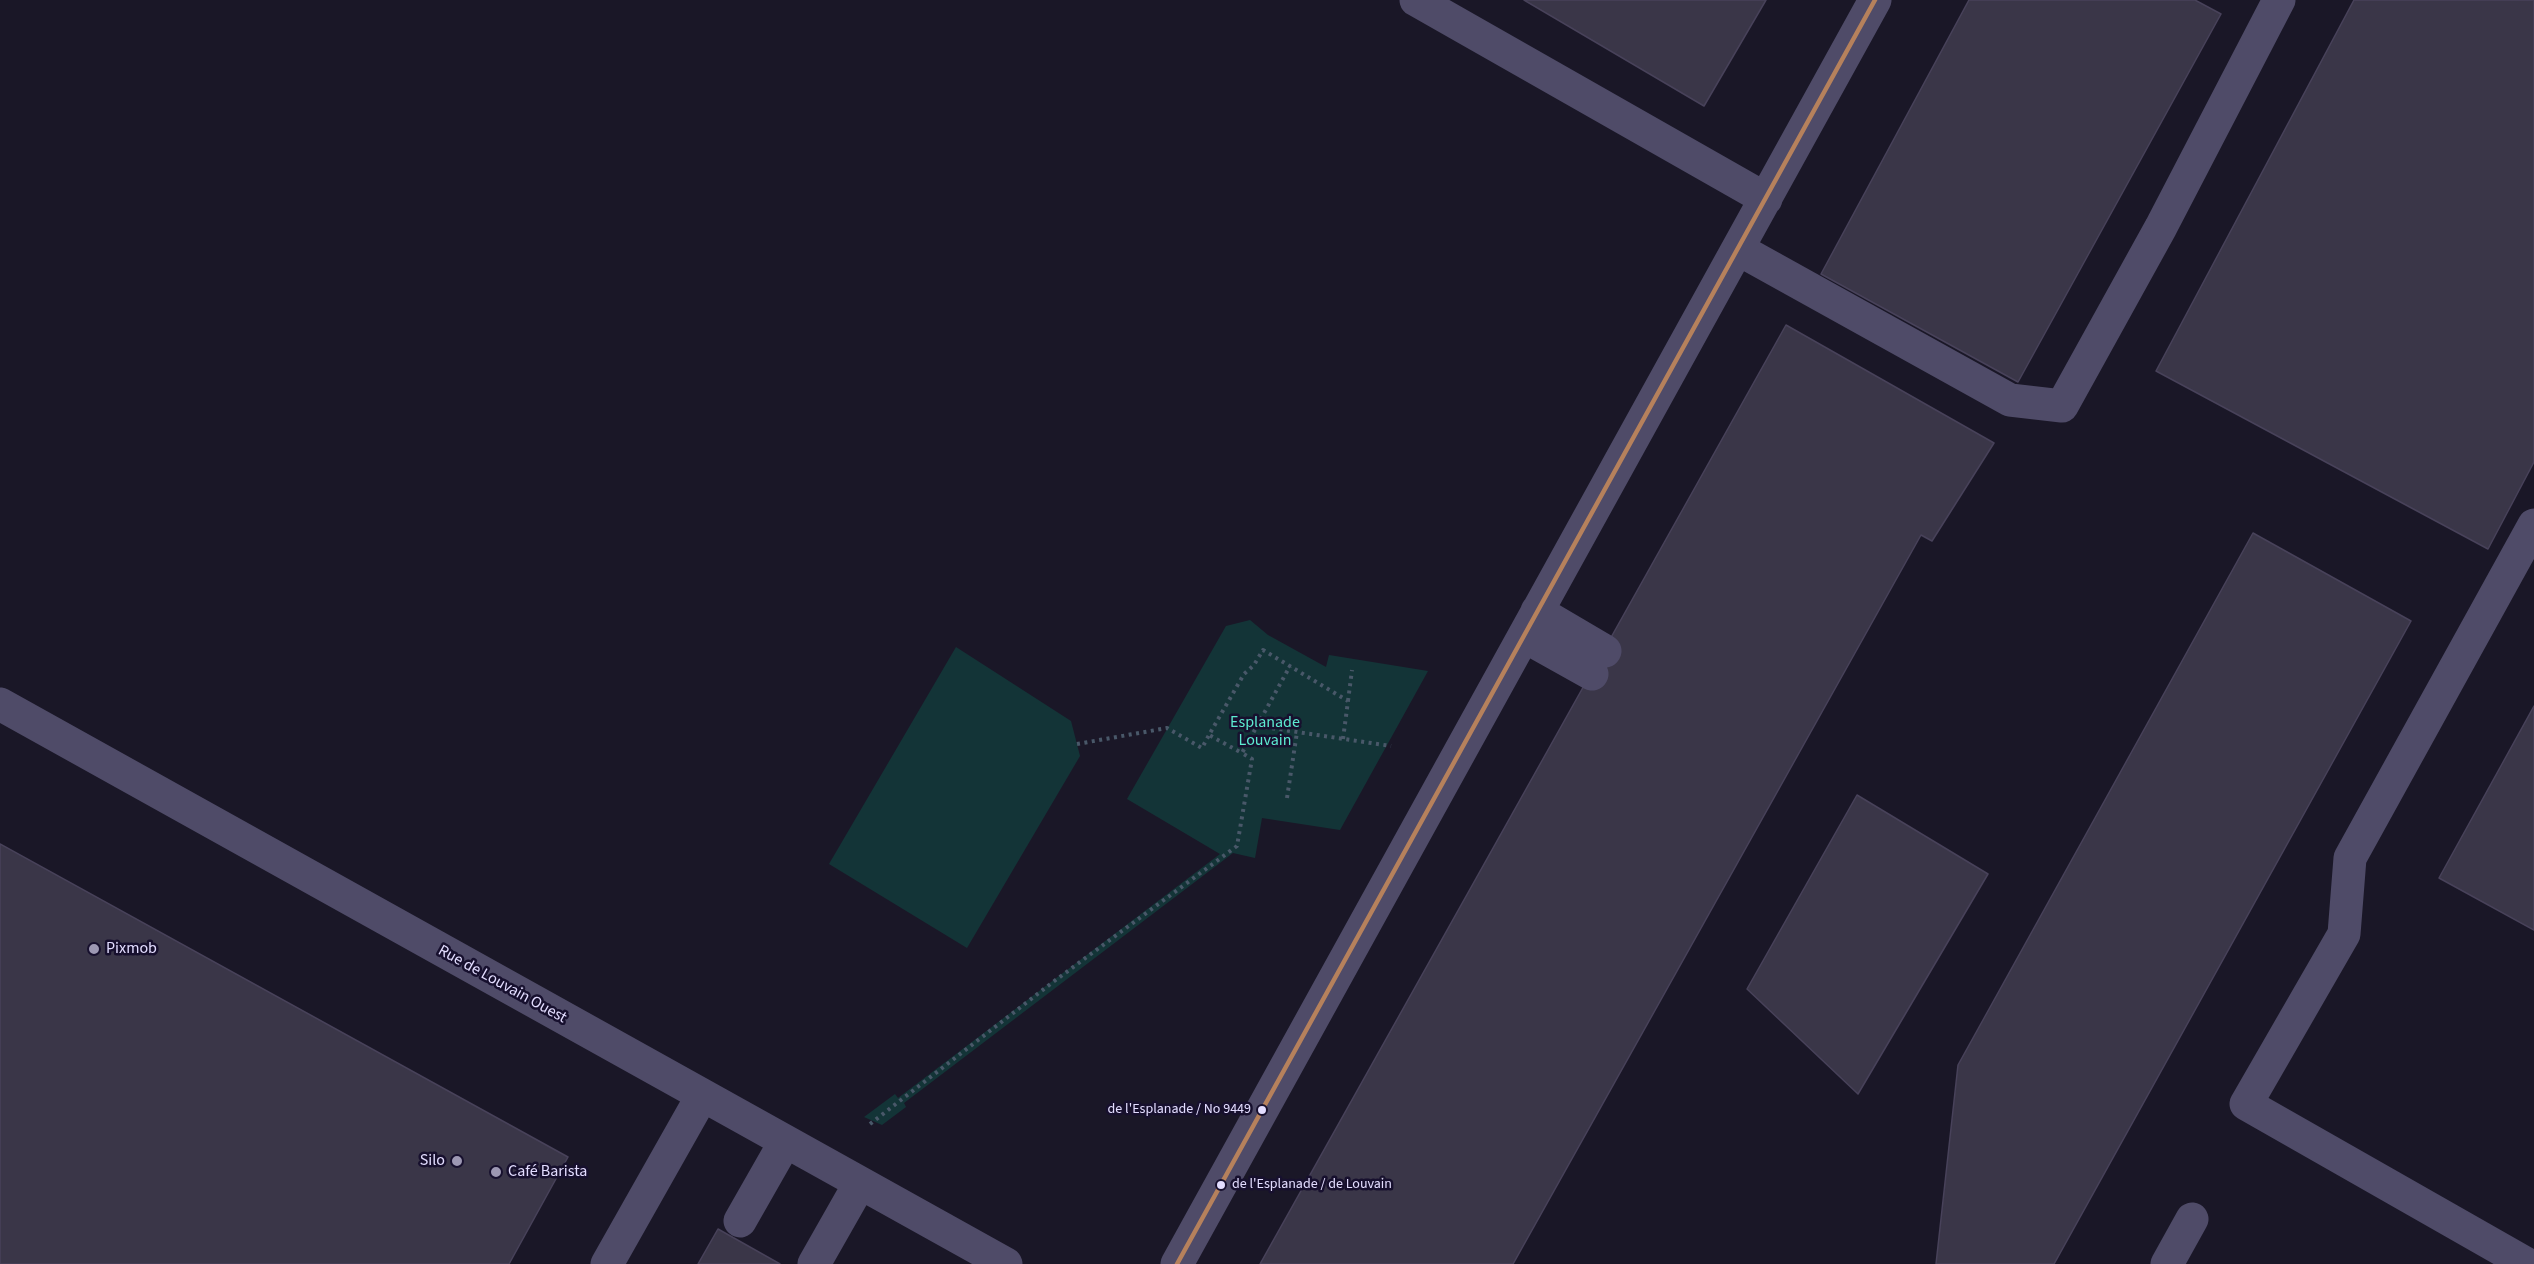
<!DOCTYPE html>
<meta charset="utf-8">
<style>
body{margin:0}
canvas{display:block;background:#1a1727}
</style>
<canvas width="2534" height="1264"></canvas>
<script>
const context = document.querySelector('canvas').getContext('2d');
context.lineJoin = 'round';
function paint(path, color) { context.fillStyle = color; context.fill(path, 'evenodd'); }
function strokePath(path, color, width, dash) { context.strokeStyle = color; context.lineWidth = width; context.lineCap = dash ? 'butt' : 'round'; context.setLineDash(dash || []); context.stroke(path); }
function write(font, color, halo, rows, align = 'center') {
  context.font = font + ' "Source Sans 3",sans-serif'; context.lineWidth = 5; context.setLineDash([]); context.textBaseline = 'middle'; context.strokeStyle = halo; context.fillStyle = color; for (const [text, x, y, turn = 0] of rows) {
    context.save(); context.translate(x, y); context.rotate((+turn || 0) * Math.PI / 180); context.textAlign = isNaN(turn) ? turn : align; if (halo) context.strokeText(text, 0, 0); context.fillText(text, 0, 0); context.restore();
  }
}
paint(new Path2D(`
 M1250,620L1268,635L1326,667L1329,655L1428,671L1340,830L1262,818L1255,858L1233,853L904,1103L906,1107L882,1125L864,1117L895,1094L898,1098L1220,854L1127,799L1226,626Z
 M956,647L1071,721L1080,756L967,948L829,864Z`), '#133437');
const building = new Path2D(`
 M1524,0H1766L1704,106Z
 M1969,0H2195L2221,14L2018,382L1821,274Z
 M2354,0H2534V462L2488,549L2156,371Z
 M1786,325L1994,443L1932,541L1921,535L1513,1264H1260Z
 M2253,533L2411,621L2054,1264H1936L1958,1065Z
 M2534,706V930L2439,878Z
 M1857,795L1988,874L1858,1094L1747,989Z
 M0,844L568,1157L509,1264H0Z
 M718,1229L780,1264H698Z`);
paint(building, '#3a3648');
strokePath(building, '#48425a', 1.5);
strokePath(new Path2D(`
 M1348,701L1352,670
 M1257,726L1290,666
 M1343,739L1348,701L1263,650L1254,665L1244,674L1209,735L1242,753L1257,726L1391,746
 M1077,744L1167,728L1202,748L1209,735
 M1287,798L1297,732
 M870,1124L1053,982L1237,846L1252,759L1242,753`), '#495869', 4, [3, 4.5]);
strokePath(new Path2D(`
 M1416,0L1766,199
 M1738,249L2010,400L2062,406L2161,227L2279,0
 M1537,611L1605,651
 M1524,636L1592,674
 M0,704L1006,1264
 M740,1221L785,1142
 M607,1264L702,1096
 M814,1264L860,1183
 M1177,1264L1875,0
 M2167,1264L2192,1219
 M2527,1264L2246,1104L2344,934L2350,858L2534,525`), '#4f4b68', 33);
strokePath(new Path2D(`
 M1177,1264L1875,0`), '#b6815c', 4.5);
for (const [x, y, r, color] of [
 [94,949,6,"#9d98b3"],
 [1262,1110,5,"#e3ddff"],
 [457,1161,6,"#9d98b3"],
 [496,1172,6,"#9d98b3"],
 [1221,1185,5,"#e3ddff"]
]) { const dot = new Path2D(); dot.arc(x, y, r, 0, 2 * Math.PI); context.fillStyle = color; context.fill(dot); strokePath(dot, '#17102e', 2); }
write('14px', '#e3ddff', '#17102e', [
 ["de l'Esplanade / No 9449",1251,1110],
 ["de l'Esplanade / de Louvain",1232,1185,"left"]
], 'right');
write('16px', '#5debd1', '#17102e', [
 ["Esplanade",1265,723],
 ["Louvain",1265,741]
]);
write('16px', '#e3ddff', '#17102e', [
 ["Pixmob",106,949],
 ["Silo",445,1161,"right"],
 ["Café Barista",508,1172]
], 'left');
write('16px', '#e3ddff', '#17102e', [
 ["Rue de Louvain Ouest",502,985,29]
]);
</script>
